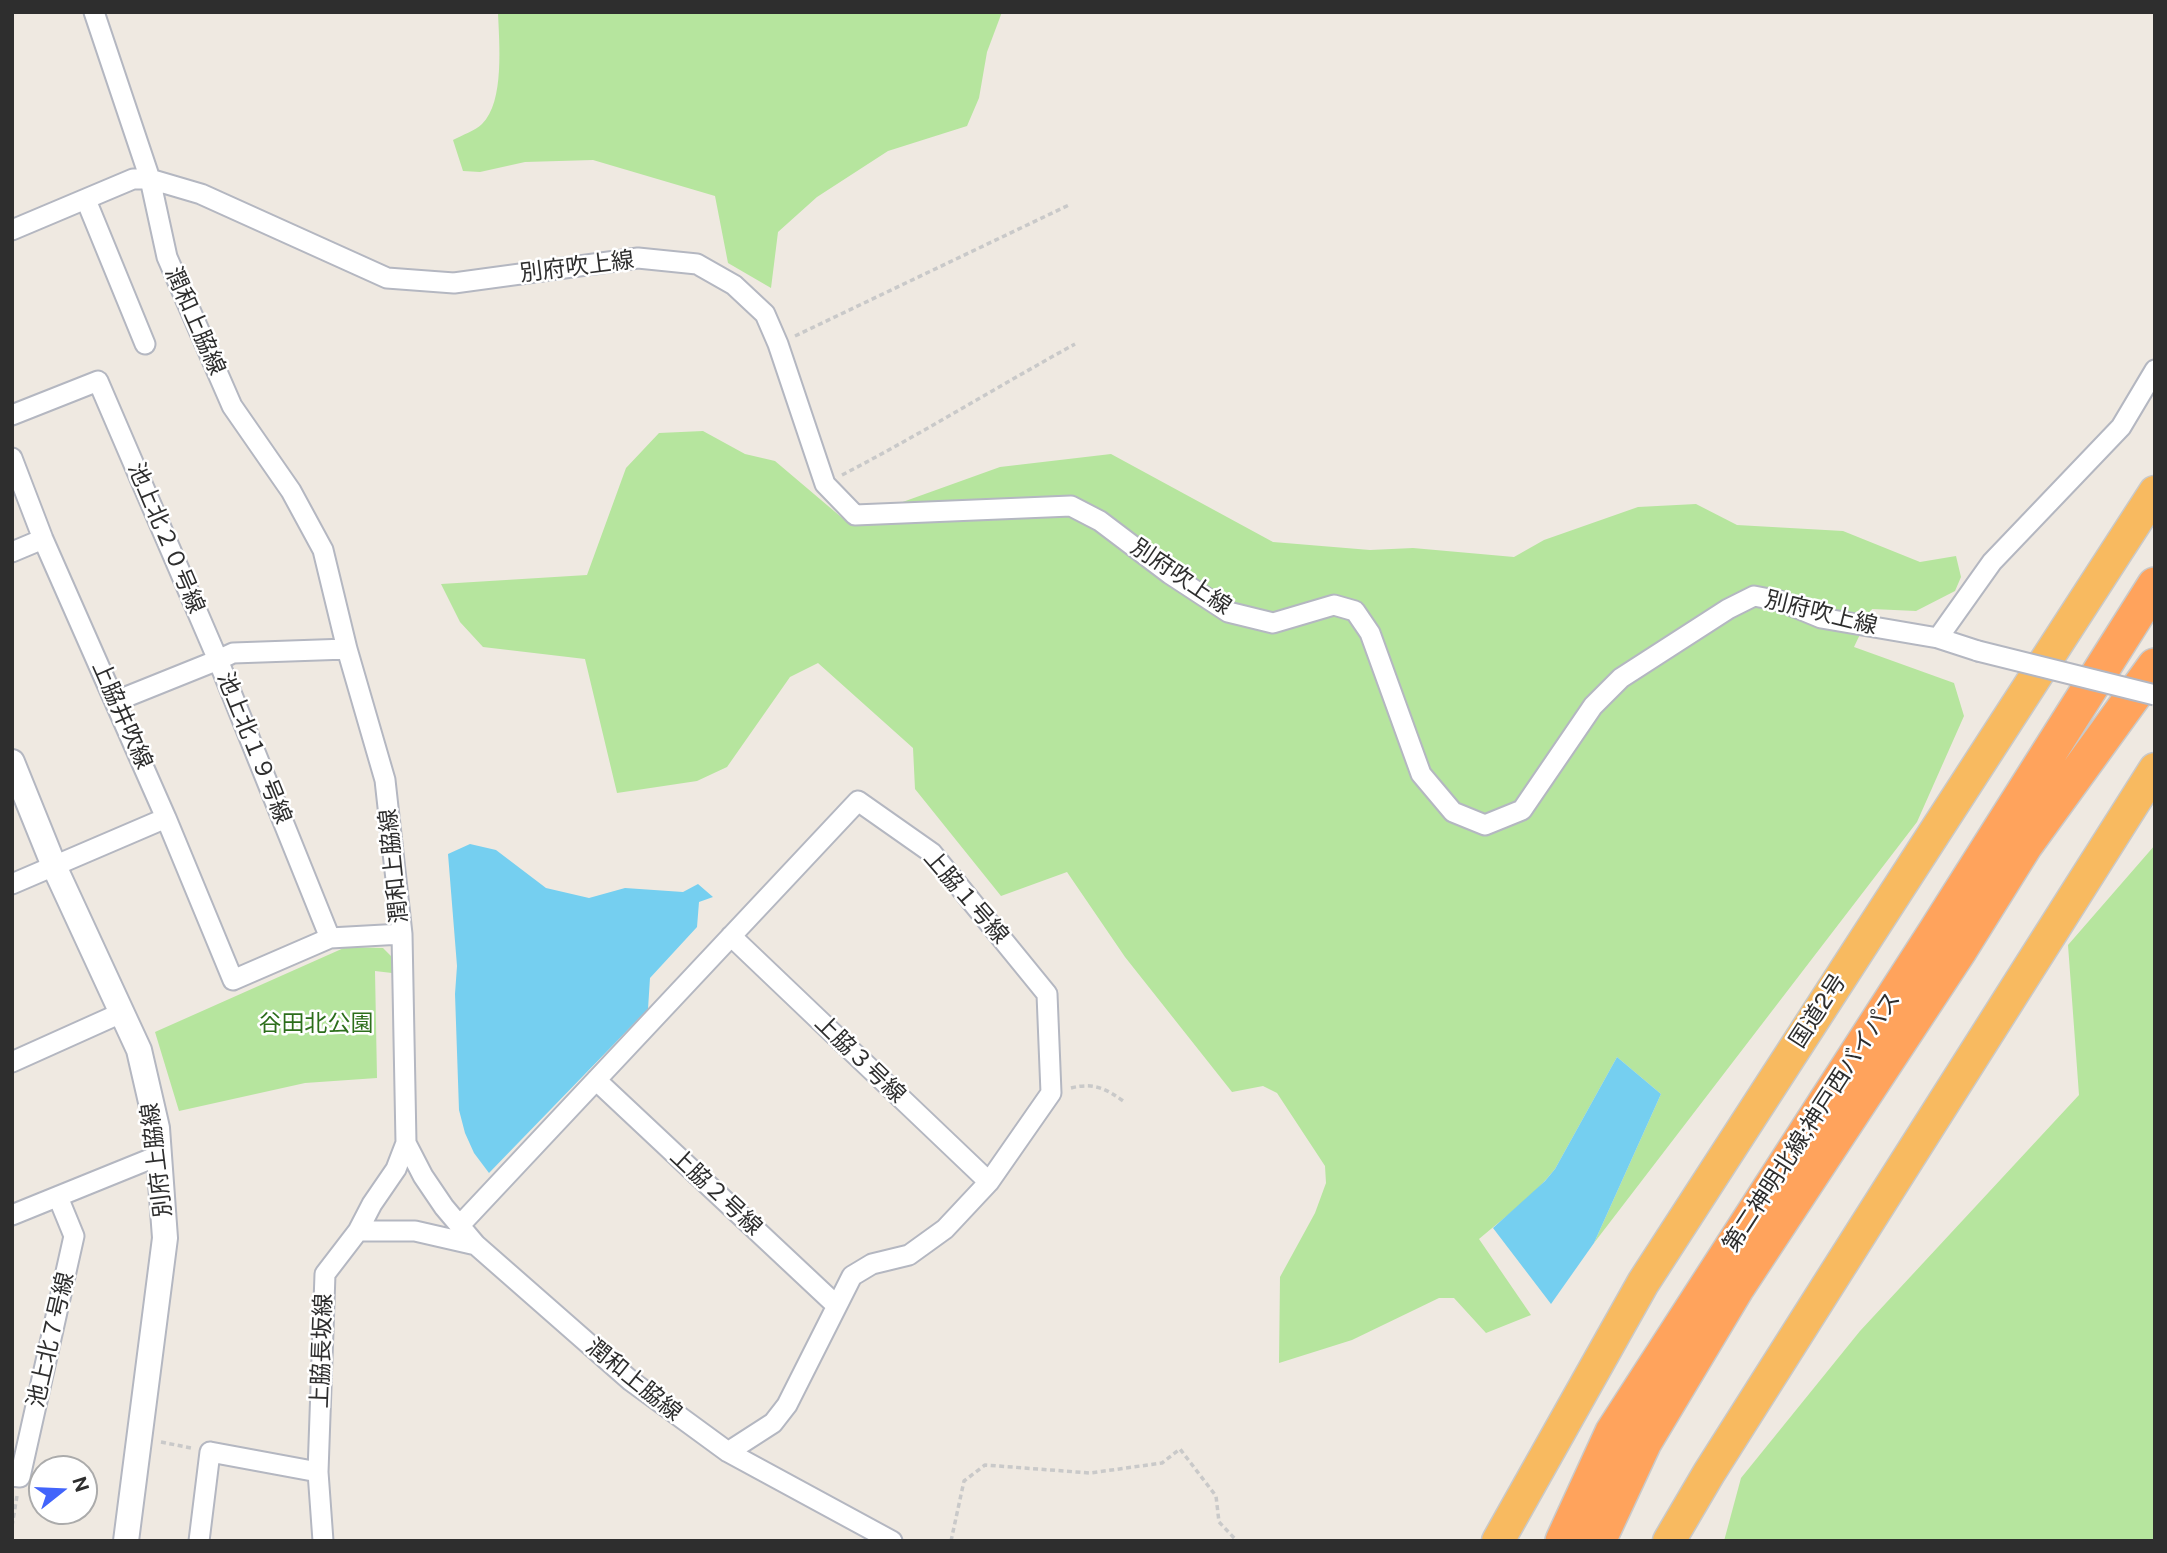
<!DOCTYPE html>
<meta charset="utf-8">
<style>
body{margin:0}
#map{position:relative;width:2167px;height:1553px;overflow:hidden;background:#efe9e1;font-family:"Public Sans",sans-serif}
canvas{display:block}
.frame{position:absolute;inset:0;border:14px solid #2e2e2e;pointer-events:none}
.north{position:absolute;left:28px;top:1455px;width:70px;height:70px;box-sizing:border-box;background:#fff;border:2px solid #ababab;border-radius:50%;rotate:72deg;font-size:19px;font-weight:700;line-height:28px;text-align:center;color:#2e2e2e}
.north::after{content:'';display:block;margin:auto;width:24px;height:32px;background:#4264fb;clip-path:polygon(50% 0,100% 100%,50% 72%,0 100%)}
</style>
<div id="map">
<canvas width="2167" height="1553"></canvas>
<div class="frame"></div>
<div class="north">N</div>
</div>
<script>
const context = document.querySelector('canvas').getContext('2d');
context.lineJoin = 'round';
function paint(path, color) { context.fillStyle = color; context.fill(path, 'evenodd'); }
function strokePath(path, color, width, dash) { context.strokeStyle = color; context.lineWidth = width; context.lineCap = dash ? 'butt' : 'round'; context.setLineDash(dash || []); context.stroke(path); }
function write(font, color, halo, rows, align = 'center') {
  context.font = font + ' "Public Sans","Noto Sans JP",sans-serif'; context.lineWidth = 5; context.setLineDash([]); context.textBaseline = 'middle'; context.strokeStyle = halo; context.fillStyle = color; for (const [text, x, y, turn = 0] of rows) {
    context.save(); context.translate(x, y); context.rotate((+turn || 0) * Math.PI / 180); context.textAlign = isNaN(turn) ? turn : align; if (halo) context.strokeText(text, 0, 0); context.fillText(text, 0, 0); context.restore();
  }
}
paint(new Path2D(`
 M498,12H1002L987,52L979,98L967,126L888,151L817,197L778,232L771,288L728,263L715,196L593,160L525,162L480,172L463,171L453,140C462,135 475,131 482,124C505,102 499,42 498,12Z
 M703,431L745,454L775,461L847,522L1000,467L1111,454L1273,542L1370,550L1413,548L1514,557L1544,540L1638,507L1696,504L1737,525L1843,531L1920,562L1956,556L1961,577L1955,591L1916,611L1872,609L1854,647L1954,683L1964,716L1917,822L1594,1243L1661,1094L1617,1057L1555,1169C1534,1196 1505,1217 1479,1239L1531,1315L1486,1333L1454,1298H1439L1352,1340L1279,1363L1280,1277L1315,1213L1326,1183L1325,1166L1277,1093L1263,1086L1232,1092L1125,957L1067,872L1001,896L915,789L913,748L818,663L790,677L727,767L697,781L617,793L585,659L483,647L460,622L441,584L587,575L626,468L659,433Z
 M2155,845V1541H1724L1741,1478L1860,1331L2079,1095L2068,945Z
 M346,947L383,948L392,957V973L375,971L377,1078L305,1083L179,1111L155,1032Z`), '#b6e59e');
paint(new Path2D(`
 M470,844L496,850L546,888L589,898L625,888L683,892L698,884L713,897L699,902L697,927L650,978L648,1009L489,1173L474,1153L465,1133L459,1110L455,994L457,966L448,854Z
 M1617,1057L1661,1094L1594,1243L1551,1304L1493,1228L1545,1181L1555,1169Z`), '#75cff0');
const minor = new Path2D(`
 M94,12L150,179L167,257L232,406L291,491L323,550L347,649L385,780L402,934L406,1143L423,1176L444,1207L476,1245L631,1381L728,1452L892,1541
 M86,200L145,344
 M12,230L133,179H150L201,194L387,278L454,283L638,258L697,264L734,285L765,314L778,344L825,484L855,515L1071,506L1100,521L1170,574L1228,612L1273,623L1334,605L1355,611L1370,633L1421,774L1453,812L1485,825L1522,810L1593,706L1621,678L1728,609L1754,596L1780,601L1821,618L1938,638L1978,651
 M12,415L98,381L218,660L233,653L347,649
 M12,458L43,539L166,818L12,884
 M12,552L43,539
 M1938,638L1992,562L2121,427L2155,370
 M116,701L218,660L330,938
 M166,818L233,980L330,938L402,934
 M731,936L989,1182
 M12,1062L121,1013
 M596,1080L836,1305
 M12,1215L160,1155
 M461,1224L858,801L932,853L1047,994L1051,1093L989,1182L945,1229L909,1255L872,1264L852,1276L787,1405L773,1423L728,1452
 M358,1231H415L476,1245
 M12,1476L20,1477L74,1236L58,1197
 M199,1541L210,1452L318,1472
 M323,1541L318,1472L325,1274L358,1231L372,1204L396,1169L406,1143`);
const tertiary = new Path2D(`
 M12,762L54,866L139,1050L157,1128L165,1238L126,1541`);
const trunk = new Path2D(`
 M1498,1541L1643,1283L2155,492
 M1669,1541L1709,1473L2155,769`);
const motorway = new Path2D(`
 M1563,1541L1613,1432L1935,933L2155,585
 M1598,1541L1644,1442L1737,1287L1960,949L2025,845L2155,666`);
strokePath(minor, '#b4b7c1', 23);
strokePath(tertiary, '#b4b7c1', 28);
strokePath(trunk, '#c9c9c9', 35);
strokePath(motorway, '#c9c9c9', 38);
strokePath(new Path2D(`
 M795,336L1071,204
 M842,475C921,434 997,387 1075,344
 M1071,1088C1094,1082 1107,1089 1126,1103
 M161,1442L191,1448
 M12,1526L17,1496
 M951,1541L964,1481L985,1465L1090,1473L1162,1463L1180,1449L1216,1496L1219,1522L1237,1541`), '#c9c9c9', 3.5, [5, 3.5]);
strokePath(minor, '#fff', 19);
strokePath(tertiary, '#fff', 24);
strokePath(trunk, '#f8ba60', 32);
strokePath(motorway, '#ffa35c', 35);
const minorBridge = new Path2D(`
 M1978,651L2155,695`);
strokePath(minorBridge, '#b4b7c1', 23, []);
strokePath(minorBridge, '#fff', 19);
write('23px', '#2e2e2e', '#fff', [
 ["別府吹上線",577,267,-7],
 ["潤和上脇線",195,321,66],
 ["池上北２０号線",166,538,67],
 ["別府吹上線",1181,577,34],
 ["別府吹上線",1821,613,14],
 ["上脇井吹線",122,715,66],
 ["池上北１９号線",254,748,68],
 ["潤和上脇線",394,866,-96],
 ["上脇１号線",966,897,49],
 ["国道2号",1818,1011,-57],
 ["上脇３号線",860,1059,44],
 ["第二神明北線;神戸西バイパス",1812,1122,-57],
 ["別府上脇線",157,1160,-97],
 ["上脇２号線",716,1192,43],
 ["池上北７号線",51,1340,-77],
 ["上脇長坂線",322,1351,-88],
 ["潤和上脇線",634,1380,39]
]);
write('23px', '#2c6e1b', '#fff', [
 ["谷田北公園",316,1024]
]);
</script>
